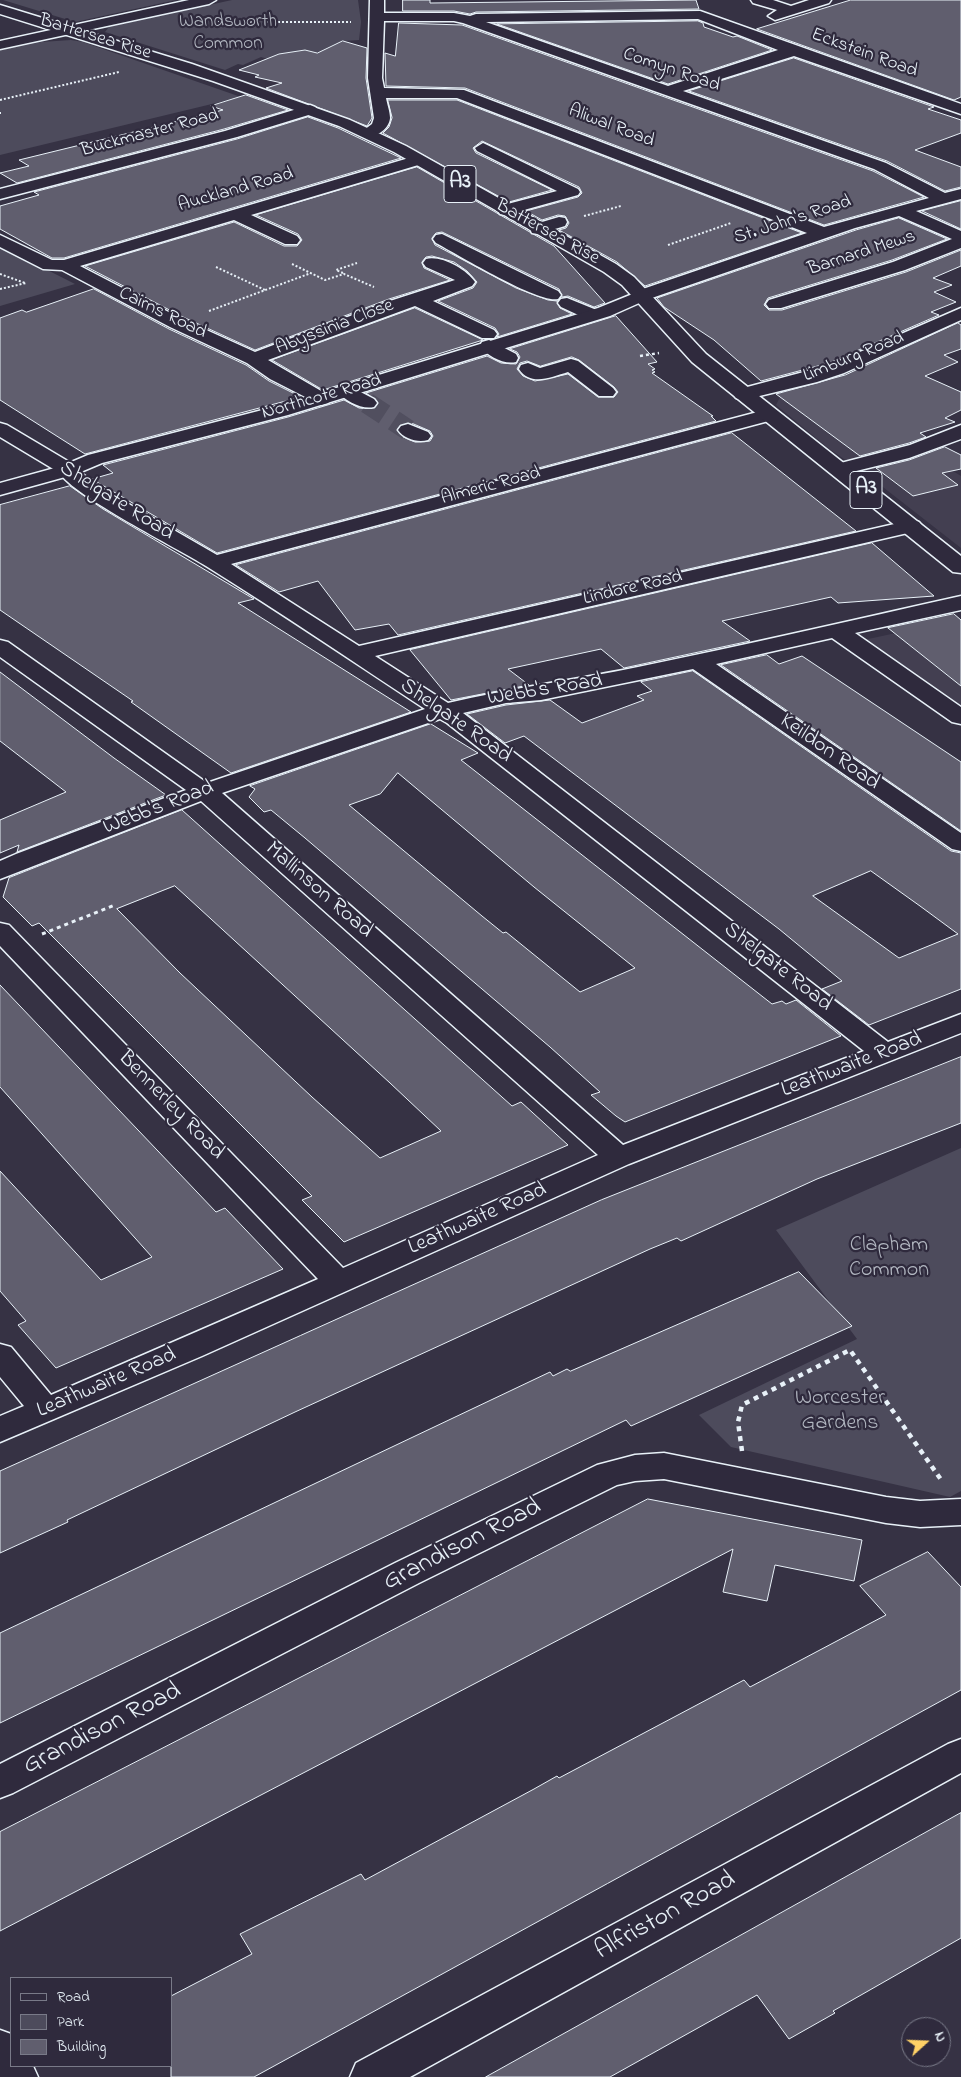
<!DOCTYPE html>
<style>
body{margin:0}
#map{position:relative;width:961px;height:2077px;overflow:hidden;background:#363244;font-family:"Indie Flower",sans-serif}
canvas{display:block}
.legend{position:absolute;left:10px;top:1977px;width:162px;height:90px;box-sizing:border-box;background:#2f2a3d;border:1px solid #797a88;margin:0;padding:6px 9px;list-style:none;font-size:15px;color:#e8f1f8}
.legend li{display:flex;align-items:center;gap:10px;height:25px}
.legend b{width:25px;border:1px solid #797a88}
.north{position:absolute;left:901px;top:2017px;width:50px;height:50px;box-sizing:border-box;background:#2f2a3d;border:1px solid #797a88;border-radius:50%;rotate:70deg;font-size:14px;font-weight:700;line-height:20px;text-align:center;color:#e8f1f8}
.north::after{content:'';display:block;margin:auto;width:18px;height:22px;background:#ffd166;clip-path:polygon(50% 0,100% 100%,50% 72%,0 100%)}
</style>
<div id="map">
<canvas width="961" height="2077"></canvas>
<ul class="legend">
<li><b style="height:6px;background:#2f2a3d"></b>Road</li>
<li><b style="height:14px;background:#4d4b5c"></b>Park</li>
<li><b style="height:14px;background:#605e6e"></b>Building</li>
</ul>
<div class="north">N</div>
</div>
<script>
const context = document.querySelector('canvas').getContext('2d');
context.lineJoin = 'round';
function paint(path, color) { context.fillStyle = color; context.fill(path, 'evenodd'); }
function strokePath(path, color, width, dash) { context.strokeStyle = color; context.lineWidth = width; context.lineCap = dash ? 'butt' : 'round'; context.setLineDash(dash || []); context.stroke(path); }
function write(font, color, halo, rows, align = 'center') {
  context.font = font + ' "Indie Flower",sans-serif'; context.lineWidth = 4.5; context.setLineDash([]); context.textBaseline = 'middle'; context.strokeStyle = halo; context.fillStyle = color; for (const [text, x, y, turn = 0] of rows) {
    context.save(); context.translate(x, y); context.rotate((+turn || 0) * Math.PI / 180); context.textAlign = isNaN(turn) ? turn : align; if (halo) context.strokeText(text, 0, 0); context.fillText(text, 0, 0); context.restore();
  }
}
paint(new Path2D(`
 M781,395L903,440L961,476V548L870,477L828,448L776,405Z
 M961,619V711L859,641Z`), '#433f51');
paint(new Path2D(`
 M3,0H176L75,22Z
 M232,0H358L361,22L359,40L343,41L317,53L305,50L278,54L268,59L261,57L243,65L238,64L225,70L105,32L109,27Z
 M71,40L83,42L241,97L0,155V50L41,42Z
 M0,246L75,284L0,306Z
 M961,1148V1491L950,1497L731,1447L699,1415L857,1339L776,1230Z`), '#4d4b5c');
const building = new Path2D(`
 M403,0H430V3L696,0L699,9L476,12L470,14L454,11H403Z
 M851,0H961V97L954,100L757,29Z
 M698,21L703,23L704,27L733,37L737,36L772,50L668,84L497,24Z
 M399,23L462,25L873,171L924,197L824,225L465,88L386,86L385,53L395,56Z
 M343,41L367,48L366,78L372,118L367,126L266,88L282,83L255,77L259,75L239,70L279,54L305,50L317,53Z
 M794,58L934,107L928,109L961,120V133L915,150L961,167V187L945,191L887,161L689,91Z
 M246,95L288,110L224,129L17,183L0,173L29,166L19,160L223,110L211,106Z
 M388,100H457L802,233L645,286L617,262L559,230L566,228L569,223L565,216L558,215L542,220L526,211L578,197L582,193L579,187L482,141L473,148L476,153L552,190L509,202L383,133L389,127L392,118Z
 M308,117L338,128L401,158L64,258H52L0,229V206L39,195L34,192L237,139Z
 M417,167L554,246L605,303L594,307L568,296L562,297L559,289L442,232L436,233L432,238L435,245L516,288L548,300L557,301L560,308L572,314L497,337L499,334L495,328L438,301L473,288L477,282L467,271L454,262L432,256L426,257L422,262L424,268L450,280L389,299L255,350L183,317L85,266L234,222L284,246H297L302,240L298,234L256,215Z
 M961,201V229L922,211Z
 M899,218L947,239L892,260L768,298L764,305L769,310H782L906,272L961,250V266L933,278L952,285L934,292L956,302L931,312L939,315L829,363L761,381L714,340L664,307L657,298L856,230Z
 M94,289L169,329L246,365L269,381L301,397L85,454L0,400V318L22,310L26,312Z
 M415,308L483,340L323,390L272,360Z
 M616,316L657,362L648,364L655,369L652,370L655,372L652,373L713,416H711L716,421L217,553L92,479L113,473L103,465L288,417L344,400L359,408L374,409L378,402L366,393L487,356L501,363L516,364L520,357L517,352L510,349ZM572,357L579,360L614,387L618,392L614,397H598L568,374L535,381L523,376L517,369L520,363L527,361L540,366ZM409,422L430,431L433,436L430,441L415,442L399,435L396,430L400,425Z
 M958,323L961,325V349L944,355L958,362L925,376L961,392V410L945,418L955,422L920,433L926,437L909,443L860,456L776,394L845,375Z
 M732,433L856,531L398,635L389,624L355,630L318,581L279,592L236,565Z
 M945,447L961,455V469L942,473L958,485L913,496L876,468L909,460Z
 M70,486L103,509L254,599L238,603L411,712L231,773L131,702L133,701L0,610V505Z
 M872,543L934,596L838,603L831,597L722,621L750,641L624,668L601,649L508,669L529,685L451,700L410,650Z
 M954,614L961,620V686L888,628Z
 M767,655L779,664L802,656L961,762V831L721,665Z
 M693,671L951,851L961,853V989L869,1025L822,989L842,981L779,929L524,736L505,743L467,714L506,705L550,700L582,723L644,700L637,696L652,691L641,682ZM871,871L920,906L958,934L899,958L813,896Z
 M0,672L114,758L166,795L17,852L19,845L0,853V820L66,792L0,741Z
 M431,724L478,753L461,760L772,1004L782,1001L786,1004L796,1000L841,1036L625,1122L616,1116L591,1095L600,1092L550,1047L305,838L271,810L264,812L249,797L255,789L250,786ZM398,773L534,887L635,968L580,992L506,932L503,933L482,916L349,805L380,794Z
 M182,810L512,1106L521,1102L568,1145L344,1242L302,1200L312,1196L39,923L32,926L3,897L9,878ZM175,886L390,1083L441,1131L380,1158L312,1097L180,973L117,909Z
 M0,985L216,1212L225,1208L283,1269L56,1368L18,1325L26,1321L0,1291V1171L101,1280L152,1257L0,1087Z
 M961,1057V1123L817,1179L681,1241L677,1238L650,1249L295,1412L67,1520L68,1522L0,1553V1471L601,1200Z
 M799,1272L852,1326L631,1426L626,1420L0,1723V1633L550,1372L553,1376L567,1369L570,1371Z
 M648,1499L862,1540L854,1581L775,1565L767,1601L723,1592L733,1549L0,1931V1832Z
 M928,1552L961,1587V1690L254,2077H171V1996L252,1954L240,1934L361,1874L365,1880L534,1789L557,1776L559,1778L744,1680L750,1687L886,1615L860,1586Z
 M961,1813V1938L833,2011L835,2013L789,2039L757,1995L610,2077H486Z`);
paint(building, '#605e6e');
strokePath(building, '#e8f1f8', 1);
strokePath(new Path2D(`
 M367,403L408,430`), '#514f5f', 21, [21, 11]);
const minor = new Path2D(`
 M189,0H216L209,4L0,49V41Z
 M370,0H384V13H454L470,16L476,14L700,11L961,104V114L794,56L683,91L886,163L945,193L961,189V199L916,211L961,231V248L905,270L781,308H769L766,304L769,300L893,262L952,239L899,216L855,228L646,300H634L631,296L634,292L807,233L457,98H386C387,104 390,112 390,118C389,130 374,139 362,136L360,133L372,124L374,118L368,78ZM698,19L778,50L668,86L486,22ZM384,21H454L463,23L874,169L929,198L824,227L464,90L384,88L382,78Z
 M751,0H773L791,6L809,0H831L829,3L775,20L768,16L777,10L753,3Z
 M310,105L315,107L318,110L315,113L237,137L0,199V189L225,131Z
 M483,143L578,189L580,192L578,195L506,215L500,214L498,210L500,206L557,191L477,151L475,148Z
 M419,155L427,160L425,163L251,215L297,236L300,240L297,244H285L234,220L80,266L182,319L255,352L390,301L455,280L426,267L423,263L426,259C441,255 466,269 475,282L472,286L433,301L494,330L497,334L494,338H482L415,306L268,360L328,395L331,399L328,403L321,405L270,379L247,363L170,327L62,270L43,269L0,247V235L52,260H64Z
 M559,217L565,218L567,222L565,226L538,234L532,233L530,229L532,225Z
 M442,234L558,291L561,295L558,299C539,304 457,254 436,243L433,239L436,235Z
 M567,298L599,311L602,315L599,319H587L561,307L558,303L561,299Z
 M961,308V320L844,373L817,382L743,400L736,398L733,394L736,390L830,365Z
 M489,340L516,354L518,358L516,362C504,365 487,356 480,346L482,342Z
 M571,359L578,361L613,388L616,392L613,396H599L568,372C551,377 531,387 519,369L521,365L528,363L540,368Z
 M347,385L374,399L377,403L374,407C362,410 345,401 337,391L340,387Z
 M769,409L776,411L779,415L776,419L231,564L359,646L912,520L919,522L922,526L919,530L912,532L375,656L448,703C511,688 575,680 638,667C746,645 853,620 961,596V610L855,633L961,707V724L952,722L832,638L716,664L961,833V851L952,849L693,669L541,700L506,703L463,713L888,1042L961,1014V1033L629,1164L202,1356L0,1442V1416L24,1406L0,1377V1344L11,1347L51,1395L318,1279L0,946V923L9,925L343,1268L598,1155L201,801L0,879V861L16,854L186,790L0,657V640L8,642L207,783L425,709C352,661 280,612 206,566C179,549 72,495 60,473L0,437V423L7,425L76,466L80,472L101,488L217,555ZM440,719L447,723L864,1051L623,1145L222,793Z
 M408,424L428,432L431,436L428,440C418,443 404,439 398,430L401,426Z
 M961,425V439L909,458L840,475L833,473L830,469L833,465L910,445Z
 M664,1453L886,1497L920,1501L961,1499V1525L920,1527L886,1523L664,1479L635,1481L617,1485L419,1583L13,1793L0,1798V1764L395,1563L597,1465L635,1455Z
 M961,1739V1773L410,2077H350L356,2063L948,1744Z
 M0,2030L11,2034V2066H33L38,2077H0Z`);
const major = new Path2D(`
 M640,291L646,292L649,296L646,300L610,316L288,415L102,463L76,474L0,495V483L62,466L88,455L274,407L598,308Z`);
const highway = new Path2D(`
 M0,5L192,64L350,120L406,146L616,264L634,277L706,354L961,556V573L953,572L692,362L622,285L604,272L394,152L339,126L213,81L0,14Z`);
strokePath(minor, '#e8f1f8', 3);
strokePath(major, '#e8f1f8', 3);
strokePath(highway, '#e8f1f8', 3);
strokePath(new Path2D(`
 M218,22H351
 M0,100L119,72
 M0,112V116
 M584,216L621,206
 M668,245L731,223
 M292,264L325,280L344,274L374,287
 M216,267L265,290
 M343,273L336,270L357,263
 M0,274L25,283
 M0,289L26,283
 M209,311L311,273`), '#e8f1f8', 2, [2, 2]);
strokePath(new Path2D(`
 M640,356L659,353`), '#e8f1f8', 2.5, [3, 3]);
strokePath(new Path2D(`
 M42,934L115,905`), '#e8f1f8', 3, [4, 4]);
strokePath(new Path2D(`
 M742,1451L738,1422L742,1405L850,1350L942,1481`), '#e8f1f8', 4.5, [5, 5]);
paint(minor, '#2f2a3d');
paint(major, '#2f2a3d');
paint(highway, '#2f2a3d');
write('19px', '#b2b7c1', '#2f2a3d', [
 ["Wandsworth",228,23],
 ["Common",228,45]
]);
write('19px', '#e8f1f8', '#2f2a3d', [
 ["Battersea Rise",95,38,17],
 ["Eckstein Road",864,54,20],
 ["Comyn Road",671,71,19],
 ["Aliwal Road",611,127,21],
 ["Buckmaster Road",150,134,-15],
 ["Auckland Road",236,191,-16],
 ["St. John's Road",793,221,-18],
 ["Battersea Rise",547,233,29],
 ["Barnard Mews",862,254,-18],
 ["Cairns Road",162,314,26],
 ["Abyssinia Close",335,328,-21],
 ["Limburg Road",854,358,-22],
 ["Northcote Road",322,398,-16],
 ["Almeric Road",491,487,-15],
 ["Lindore Road",633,589,-13]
]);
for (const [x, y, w] of [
 [460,184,32],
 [866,490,32]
]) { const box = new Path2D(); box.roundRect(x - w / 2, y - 18.5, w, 37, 4); context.fillStyle = '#2f2a3d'; context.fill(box); strokePath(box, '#e8f1f8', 1); }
write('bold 21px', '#e8f1f8', null, [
 ["A3",460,184],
 ["A3",866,490]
]);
write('22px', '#e8f1f8', '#2f2a3d', [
 ["Shelgate Road",116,502,32],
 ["Webb's Road",545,691,-9],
 ["Shelgate Road",455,722,35],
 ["Keildon Road",829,753,35],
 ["Webb's Road",159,809,-21],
 ["Mallinson Road",318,891,41],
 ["Shelgate Road",777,968,38],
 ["Leathwaite Road",852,1066,-21],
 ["Bennerley Road",170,1106,46],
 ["Leathwaite Road",478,1220,-24],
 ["Leathwaite Road",107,1384,-23]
]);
write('22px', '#b2b7c1', '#2f2a3d', [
 ["Clapham",889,1246],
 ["Common",889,1271],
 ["Worcester",840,1399],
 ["Gardens",840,1424]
]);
write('26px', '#e8f1f8', '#2f2a3d', [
 ["Grandison Road",463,1546,-27],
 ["Grandison Road",103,1730,-27],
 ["Alfriston Road",666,1917,-29]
]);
</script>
